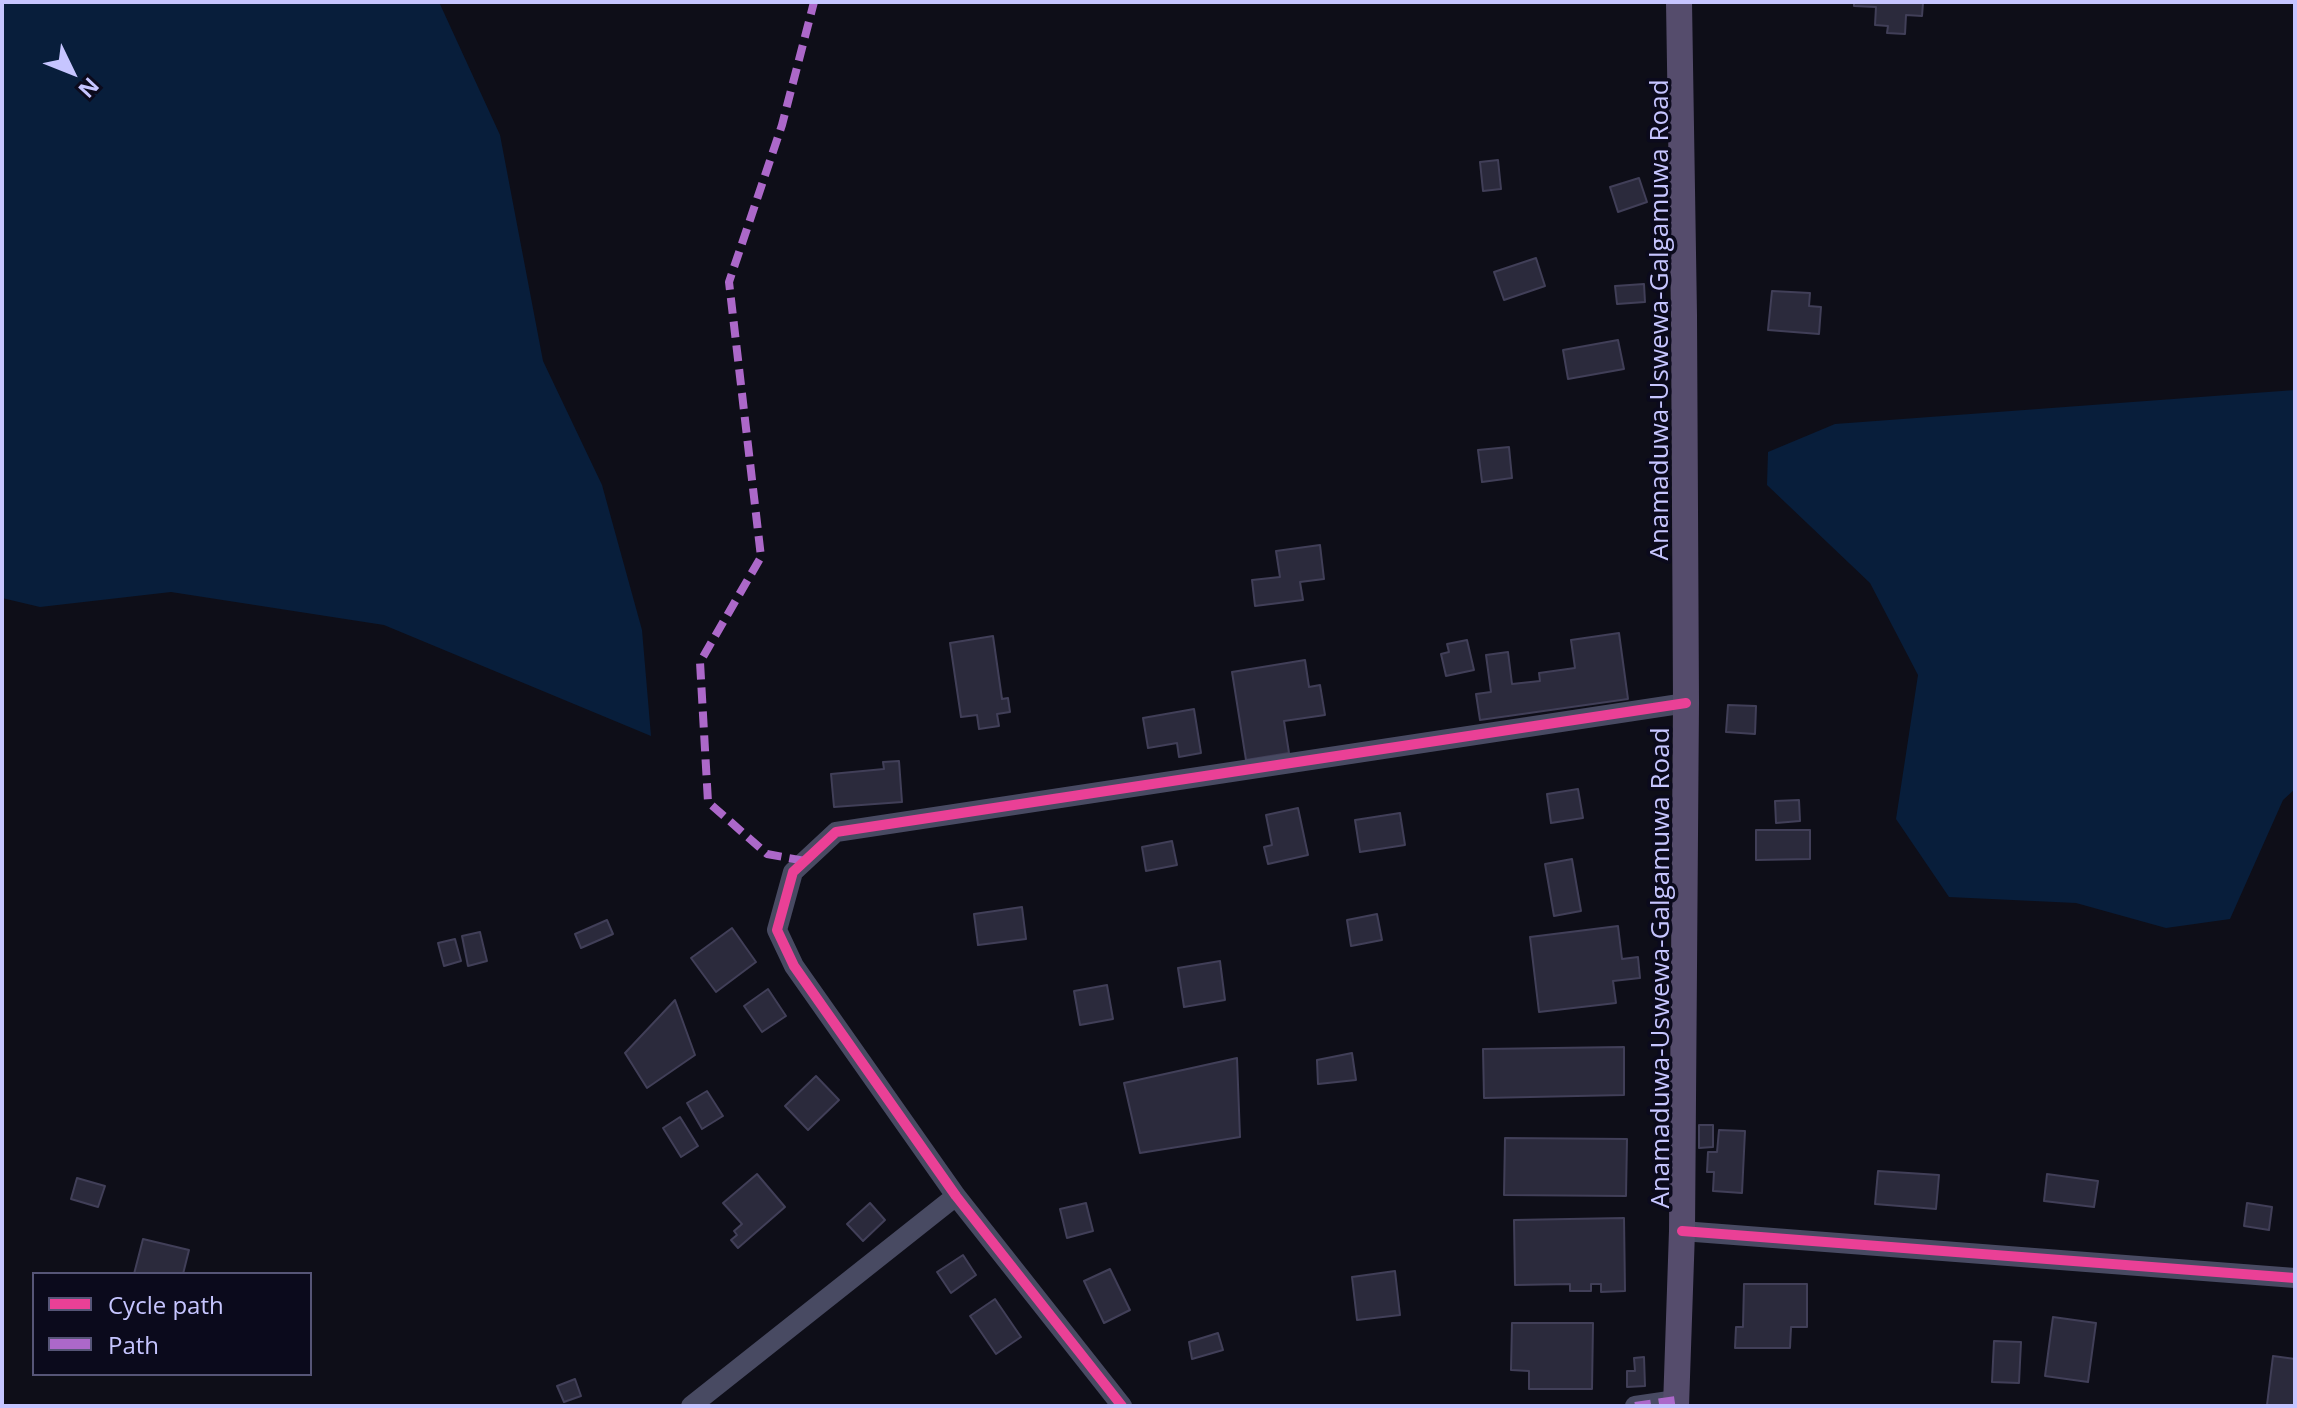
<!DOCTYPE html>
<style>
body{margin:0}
#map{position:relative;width:2297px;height:1408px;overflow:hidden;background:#0e0e18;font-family:"Open Sans",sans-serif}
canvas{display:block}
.frame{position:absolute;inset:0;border:4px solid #c6c5ff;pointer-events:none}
.legend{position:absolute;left:32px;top:1272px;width:280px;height:104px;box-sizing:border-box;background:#0b0a1c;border:2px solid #565577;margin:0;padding:10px 14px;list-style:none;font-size:24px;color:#c6c5ff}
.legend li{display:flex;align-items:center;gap:16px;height:40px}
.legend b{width:40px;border:2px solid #565577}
.north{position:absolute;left:32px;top:32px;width:80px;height:80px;-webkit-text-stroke:6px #0b0a1c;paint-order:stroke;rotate:133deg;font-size:22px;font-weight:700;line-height:32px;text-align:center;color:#c6c5ff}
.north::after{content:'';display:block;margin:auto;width:28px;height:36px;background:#c6c5ff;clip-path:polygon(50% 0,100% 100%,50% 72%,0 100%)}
</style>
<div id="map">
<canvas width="2297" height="1408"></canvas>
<div class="frame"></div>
<ul class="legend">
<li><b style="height:10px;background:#ea4096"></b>Cycle path</li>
<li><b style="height:10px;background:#ac68c9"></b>Path</li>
</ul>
<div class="north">N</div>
</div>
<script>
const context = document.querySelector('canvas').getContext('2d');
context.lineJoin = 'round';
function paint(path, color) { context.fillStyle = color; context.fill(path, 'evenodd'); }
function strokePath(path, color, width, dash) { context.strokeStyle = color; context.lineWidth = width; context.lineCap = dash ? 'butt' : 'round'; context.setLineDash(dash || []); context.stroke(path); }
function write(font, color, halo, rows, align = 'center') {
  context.font = font + ' "Open Sans",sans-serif'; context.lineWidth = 7; context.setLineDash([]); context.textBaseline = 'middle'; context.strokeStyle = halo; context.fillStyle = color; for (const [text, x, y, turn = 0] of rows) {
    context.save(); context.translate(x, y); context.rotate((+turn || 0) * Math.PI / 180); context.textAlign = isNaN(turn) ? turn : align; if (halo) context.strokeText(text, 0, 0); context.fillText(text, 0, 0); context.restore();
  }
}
paint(new Path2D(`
 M2,2H439L500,135L543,361L602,485L642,630L651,736L384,625L171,592L40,607L2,598Z
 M2295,390V789L2283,800L2230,919L2166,928L2076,903L1949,897L1896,819L1918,675L1870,583L1767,485L1768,452L1835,424Z`), '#081e3b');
const building = new Path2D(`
 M1854,2L1923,3L1922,16L1906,15L1905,34L1887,33L1888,26L1875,25L1876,7L1854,6Z
 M1498,160L1501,189L1483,191L1480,162Z
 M1639,178L1647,202L1618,212L1610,187Z
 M1536,258L1545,286L1504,300L1494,272Z
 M1644,284L1645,302L1617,304L1615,286Z
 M1772,291L1810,293L1809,306L1821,307L1819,334L1768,330Z
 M1618,340L1624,369L1568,379L1563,350Z
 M1509,447L1512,478L1482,482L1478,450Z
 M1320,545L1324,579L1300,582L1303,600L1255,606L1252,580L1280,577L1276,551Z
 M1619,633L1628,699L1480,720L1476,694L1491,692L1486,655L1508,652L1512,684L1540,681L1539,673L1575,668L1571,640Z
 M993,636L1002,699L1008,698L1010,712L997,714L999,726L979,729L977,715L961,717L950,643Z
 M1467,640L1474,670L1446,676L1441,654L1449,652L1447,644Z
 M1305,660L1309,687L1320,685L1325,715L1284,721L1289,753L1246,760L1232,672Z
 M1728,705L1756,706L1755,734L1726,732Z
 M1194,709L1201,753L1179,757L1177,743L1148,748L1143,718Z
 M899,761L902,802L834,807L831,774L884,769L883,762Z
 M1578,789L1583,818L1551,823L1547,794Z
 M1799,800L1800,821L1776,823L1775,801Z
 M1298,808L1308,855L1268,864L1264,847L1272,845L1266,815Z
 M1400,813L1405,845L1360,852L1355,820Z
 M1756,830H1810V859L1756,860Z
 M1172,841L1177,865L1146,871L1142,847Z
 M1572,859L1581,911L1554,916L1545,864Z
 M1022,907L1026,939L978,945L974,914Z
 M1377,914L1382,940L1351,946L1347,920Z
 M607,920L613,934L581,948L575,934Z
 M1618,926L1622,959L1638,957L1640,978L1613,981L1616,1003L1539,1012L1530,937Z
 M732,928L756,962L716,992L691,958Z
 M480,932L487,961L468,966L462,936Z
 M455,939L461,961L444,966L438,943Z
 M1220,961L1225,1000L1184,1007L1178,968Z
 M1107,985L1113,1019L1080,1025L1074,991Z
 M768,989L786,1016L762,1032L744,1006Z
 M675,1000L695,1055L647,1088L625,1053Z
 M1624,1047V1095L1484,1098L1483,1049Z
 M1352,1053L1356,1080L1318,1084L1317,1060Z
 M1237,1058L1240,1137L1140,1153L1124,1083Z
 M816,1076L839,1100L808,1130L785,1106Z
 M707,1091L723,1116L702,1129L687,1103Z
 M680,1117L698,1146L681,1157L663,1128Z
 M1699,1125H1713V1147L1699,1148Z
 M1719,1130L1745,1131L1742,1193L1713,1191L1714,1172H1707L1708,1152H1717Z
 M1505,1138L1627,1139L1626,1196L1504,1195Z
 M1878,1171L1939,1175L1936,1209L1875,1204Z
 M757,1174L785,1207L738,1248L731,1240L737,1235L734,1231L742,1224L723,1203Z
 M2047,1174L2098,1181L2094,1207L2044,1201Z
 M77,1178L105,1186L98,1207L71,1199Z
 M870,1203L885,1220L863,1241L847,1224Z
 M1086,1203L1093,1231L1067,1238L1060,1209Z
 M2247,1203L2272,1207L2269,1230L2244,1226Z
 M1624,1218L1625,1291L1601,1292V1284H1591V1291H1570V1284L1515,1285L1514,1220Z
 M143,1239L189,1250L183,1274H134Z
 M963,1255L976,1275L951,1293L937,1272Z
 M1110,1269L1130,1310L1104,1323L1084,1281Z
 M1395,1271L1400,1315L1357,1320L1352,1277Z
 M1744,1284H1807V1327H1791L1790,1348H1735L1736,1327H1743Z
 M995,1299L1021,1337L996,1354L970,1316Z
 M2053,1317L2096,1323L2088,1382L2045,1376Z
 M1512,1323H1593L1592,1389H1529V1371L1511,1370Z
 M1218,1333L1223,1350L1192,1359L1189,1342Z
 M1994,1341L2021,1342L2019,1383L1992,1382Z
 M2273,1356L2295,1359V1406L2267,1405Z
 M1644,1357L1645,1386L1627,1387V1371H1635L1634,1358Z
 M575,1379L581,1396L564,1402L557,1386Z`);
paint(building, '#2b2a3c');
strokePath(building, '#413f58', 2);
strokePath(new Path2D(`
 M1682,1231L2295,1278
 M691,1406L956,1196
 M1122,1406L956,1196L794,966L777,930L793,872L836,832L1686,703
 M1635,1406L1676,1400`), '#484a62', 20);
strokePath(new Path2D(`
 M1676,1406L1682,1231L1686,703L1684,315L1679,2`), '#554c6c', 26);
strokePath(new Path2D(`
 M805,861L767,854L708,802L700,662L761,557L729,282L782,125L814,2
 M1635,1406L1676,1400`), '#ac68c9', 8, [16, 8]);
strokePath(new Path2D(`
 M1682,1231L2295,1278
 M1122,1406L956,1196L794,966L777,930L793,872L836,832L1686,703`), '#ea4096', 10);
write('26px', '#c6c5ff', '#0b0a1c', [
 ["Anamaduwa-Uswewa-Galgamuwa Road",1661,320,-90],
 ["Anamaduwa-Uswewa-Galgamuwa Road",1662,968,-90]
]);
</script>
